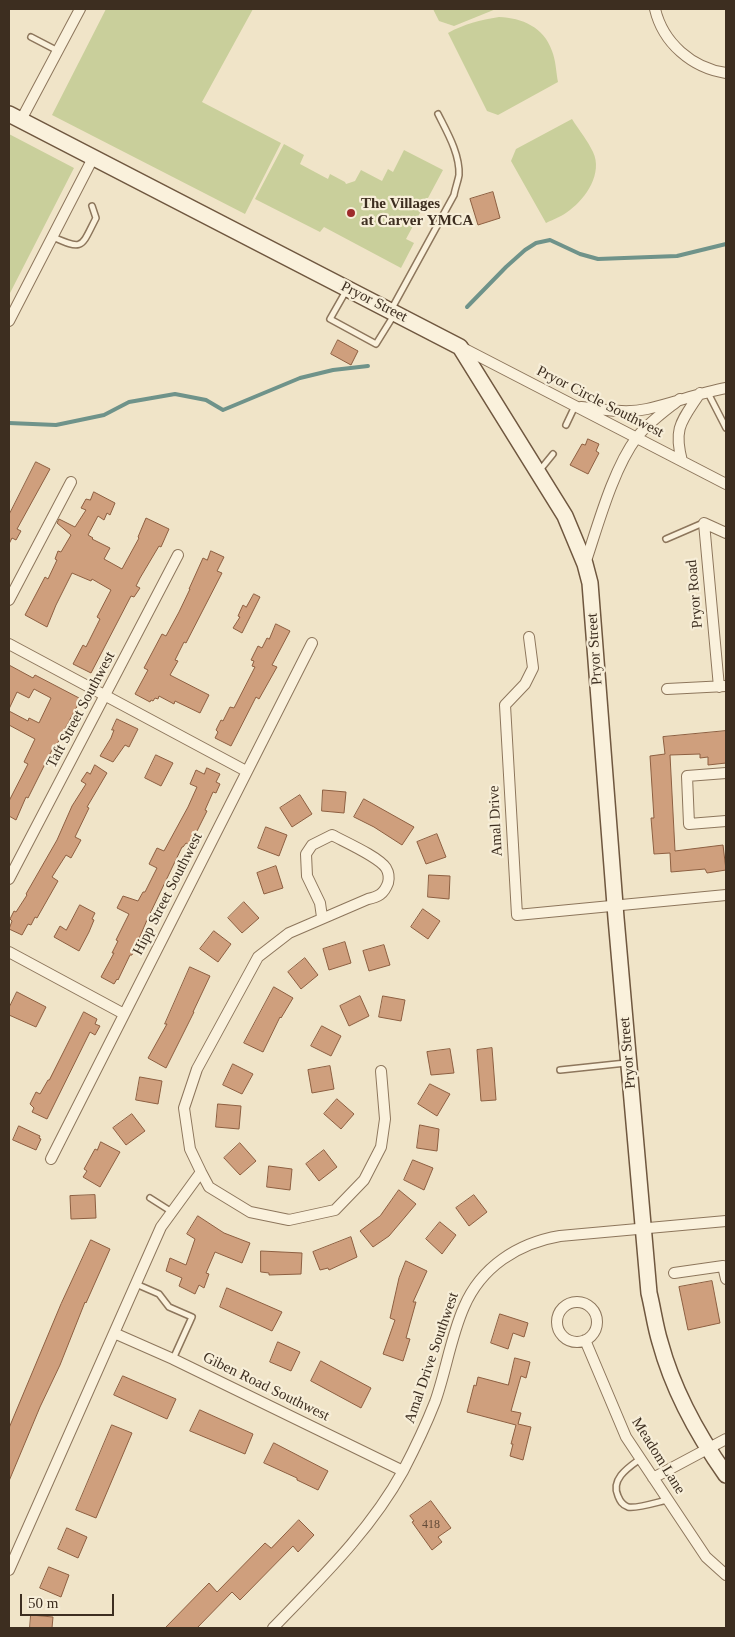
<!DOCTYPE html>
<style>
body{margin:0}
#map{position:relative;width:735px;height:1637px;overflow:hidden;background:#f0e4c8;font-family:"Times New Roman",serif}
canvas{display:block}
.frame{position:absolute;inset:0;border:10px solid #3d2e20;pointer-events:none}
.scale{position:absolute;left:20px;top:1594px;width:94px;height:22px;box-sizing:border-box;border:2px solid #3d2e20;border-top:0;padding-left:6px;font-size:15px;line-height:18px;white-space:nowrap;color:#3d2e20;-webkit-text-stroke:4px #f7eed8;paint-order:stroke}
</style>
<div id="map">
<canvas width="735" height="1637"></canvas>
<div class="frame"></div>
<div class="scale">50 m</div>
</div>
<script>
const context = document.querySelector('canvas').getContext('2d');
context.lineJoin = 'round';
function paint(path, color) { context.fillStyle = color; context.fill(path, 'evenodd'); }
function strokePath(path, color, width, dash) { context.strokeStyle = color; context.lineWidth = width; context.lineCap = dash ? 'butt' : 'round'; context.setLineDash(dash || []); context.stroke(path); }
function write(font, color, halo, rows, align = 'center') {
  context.font = font + ' "Times New Roman",serif'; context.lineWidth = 4.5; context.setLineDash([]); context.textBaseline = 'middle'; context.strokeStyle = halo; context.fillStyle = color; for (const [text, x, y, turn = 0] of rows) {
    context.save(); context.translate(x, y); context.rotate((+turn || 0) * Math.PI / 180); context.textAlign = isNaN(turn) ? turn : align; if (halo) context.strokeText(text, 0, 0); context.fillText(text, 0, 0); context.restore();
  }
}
paint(new Path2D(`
 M106,9H253L202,102L281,143L245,214L52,115Z
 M433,9H496L454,26L439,21Z
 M499,17C522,18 544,27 552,51C556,61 556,72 558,82L498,115L487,111L448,33C464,24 480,20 499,17Z
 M572,119C579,130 588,141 593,152C603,173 586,198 570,210C563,216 554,219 546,223L511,161L516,149Z
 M9,134L74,168L9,295Z
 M284,144L304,155L300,164L328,179L330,174L345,182L346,184L355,181L361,170L382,181L388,169L393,172L404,150L443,170L406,239L414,243L401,268L324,227L320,232L255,199Z`), '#c9cf9b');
strokePath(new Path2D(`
 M467,307L506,267L525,250L536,243L550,240L580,254L598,259L677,256L726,244
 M9,423L56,425L104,415L129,402L175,394L206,400L223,410L300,378L333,370L368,366`), '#6f938a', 4);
const building = new Path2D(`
 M493,192L500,218L478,225L470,199Z
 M338,340L358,351L351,365L331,354Z
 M588,439L599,444L596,451L599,453L588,474L570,465L582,444L585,445Z
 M36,462L50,469L17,529L21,531L16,540L12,538L9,544V515Z
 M94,492L115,503L110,515L107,513L104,520L98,516L88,535L93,538L92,539L110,548L104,559L122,569L139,538L138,537L146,518L169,529L161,547L159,546L140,578L136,586L140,588L134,597L131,596L91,673L73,664L83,645L86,647L100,619L97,617L111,590L92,579L91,581L72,573L56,605L47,627L25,615L45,577L48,579L57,560L55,559L58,551L61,552L71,535L57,523L59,519L75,527L86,510L81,508L86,499L90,500Z
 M211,551L224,557L217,571L222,573L186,643L184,642L175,660L178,661L170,675L209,695L200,713L175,701L174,704L159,696L158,699L155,698L153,701L151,700L150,702L135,694L148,670L144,668L162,634L166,636L179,612L190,589H189L203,558L207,560Z
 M254,594L260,597L242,633L233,628L240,617L238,616L243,605L246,607Z
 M276,624L290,631L272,665L277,667L259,699L256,697L231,746L215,738L218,732L216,730L221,720L223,721L230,707L234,708L255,667L252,666L254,661L251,660L258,646L262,648L267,638L269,639Z
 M9,665L33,678L35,675L81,699L59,740L57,745L55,744L28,798L26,797L16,820L9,816V801L28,764L24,762L35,739L9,725V711L28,721L29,718L39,723L51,698L34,689L29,698L17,692L9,709Z
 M117,719L138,729L129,747L125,745L113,762L100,756L111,738L114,730H112Z
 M726,731V763L708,765V757L700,758V754L670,755L675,851L723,845L726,870L707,873L705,869L671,872L670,853L654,854L651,818H654L650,756L665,754L663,737Z
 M156,755L173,763L161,786L145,778Z
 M95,765L107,773L87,807L89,808L75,837L81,840L71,858L66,855L52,877L58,881L37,918L35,917L31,925L28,924L22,935L9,929L12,921L10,919L14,911L16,912L27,895L26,894L57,840L72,806L86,784L81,781L87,772L90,774Z
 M207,768L220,774L216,782L220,784L216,793L213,792L205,810L207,811L190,845L186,843L183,847H182L147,920L132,955H130L118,980L117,979L114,984L101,977L114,953H112L118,941L116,940L129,914L117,908L123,896L138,901L143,892H145L157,868L149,864L157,848L164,851L188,807L197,787L190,784L196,770L204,774Z
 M323,790L346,792L344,813L322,811Z
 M300,795L312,814L292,827L280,808Z
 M364,799L414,827L402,845L374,827L354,817Z
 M266,827L287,835L279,856L258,848Z
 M437,834L446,857L426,864L417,842Z
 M276,866L283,888L264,894L257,873Z
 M429,875L450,876L449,899L428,897Z
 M244,902L259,918L242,933L228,918Z
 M80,905L95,913L92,919L94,920L89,932L79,951L54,937L60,926L66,930Z
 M423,909L440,921L428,939L411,927Z
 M214,931L231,944L218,962L200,949Z
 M345,942L351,963L329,970L323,949Z
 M384,945L390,965L369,971L363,951Z
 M305,958L318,975L301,989L288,972Z
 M190,967L210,976L193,1012H194L166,1068L148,1058L167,1024H165Z
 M274,987L293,998L281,1018L280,1017L263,1052L244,1043Z
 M17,992L46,1007L36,1027L9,1015V1008Z
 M360,996L369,1016L349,1026L340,1006Z
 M383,996L405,1000L401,1021L379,1017Z
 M84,1012L97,1019L95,1024L100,1026L95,1035L90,1032L47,1119L32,1112L34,1108L30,1104L36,1092L40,1094L48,1080H49Z
 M322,1026L341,1036L331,1056L311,1046Z
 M492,1048L496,1100L481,1101L477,1050Z
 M450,1049L454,1073L431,1075L427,1052Z
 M233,1064L253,1074L242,1094L223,1085Z
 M330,1066L334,1089L312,1093L308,1070Z
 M140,1077L162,1081L158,1104L136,1100Z
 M430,1084L450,1094L437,1116L418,1104Z
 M337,1099L354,1114L341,1129L324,1114Z
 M218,1104L241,1106L239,1129L216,1127Z
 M132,1114L145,1131L126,1145L113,1128Z
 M420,1125L439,1129L437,1151L417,1148Z
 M19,1126L40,1136L39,1138L41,1139L36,1150L13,1140Z
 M101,1142L120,1152L100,1187L83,1177L87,1171L84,1169L95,1149L97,1150Z
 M240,1143L256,1161L240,1175L224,1158Z
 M324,1150L337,1167L319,1181L306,1164Z
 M413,1160L433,1168L424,1190L404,1180Z
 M269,1166L292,1169L290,1190L267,1187Z
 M399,1190L416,1204L389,1236L373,1247L360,1231L380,1216Z
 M95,1195L96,1218L71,1219L70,1196Z
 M474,1195L487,1212L469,1226L456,1208Z
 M198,1216L224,1233L250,1243L242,1263L215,1252L206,1273L209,1274L204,1288L199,1285L195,1294L179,1286L182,1278L166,1271L170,1258L186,1265L195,1239L187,1234Z
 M440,1222L456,1235L442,1254L426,1239Z
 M351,1237L357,1257L329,1270L328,1268L320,1270L313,1252Z
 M91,1240L110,1249L86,1303L85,1302L60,1365L40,1407L9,1481V1428L61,1304Z
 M261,1251L302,1253L301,1274L269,1275V1273L261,1272Z
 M406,1261L427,1271L413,1302H416L406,1338L410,1339L403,1361L383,1354L395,1320L390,1318L399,1278Z
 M712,1281L720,1323L688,1330L679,1287Z
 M227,1288L282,1312L272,1331L220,1307Z
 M500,1314L528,1323L524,1337L513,1333L508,1349L491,1343Z
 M278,1342L300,1352L291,1371L270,1362Z
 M515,1358L530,1362L526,1378L521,1376L511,1411L521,1413L518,1424L531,1427L523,1460L510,1456L513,1444H511L516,1425L467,1412L474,1385L476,1386L478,1377L508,1385Z
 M321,1361L371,1388L361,1408L311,1381Z
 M123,1376L176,1399L167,1419L114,1395Z
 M200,1410L253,1434L245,1454L190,1431Z
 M112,1425L132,1433L96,1518L76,1510Z
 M274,1443L328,1471L318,1490L297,1480V1478L264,1463Z
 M431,1501L451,1528L438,1537L442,1542L432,1550L412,1522L414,1521L410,1516Z
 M299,1520L314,1535L298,1552L293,1546L240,1600L232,1592L197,1628H165L209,1583L217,1592L265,1543L271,1548Z
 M67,1528L87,1537L78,1558L58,1549Z
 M49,1567L69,1575L61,1597L40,1588Z
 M31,1615L53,1617L52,1628H30Z`);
paint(building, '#cf9f7d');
strokePath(building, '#8d5f41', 1);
const service = new Path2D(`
 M31,37L58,51
 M53,237C84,251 81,247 96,218L92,206
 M346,291L330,319L376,344L394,315
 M391,310L454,195C455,189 458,181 459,175C460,154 447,132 438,114
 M707,391L726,428
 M566,425L575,406
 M540,470L553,454
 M666,539L703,523
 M560,1070L626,1063
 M150,1198L172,1212
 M136,1284L159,1294L169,1307L192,1317L173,1359
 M640,1459C629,1467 610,1479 618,1496C620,1501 622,1505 628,1507C636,1509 658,1502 667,1500`);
const minor = new Path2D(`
 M655,9C663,43 692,68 726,73
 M21,120L80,9
 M9,321L93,158
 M461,347L726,484
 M581,407C603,409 625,414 647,409C674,403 699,393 726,388
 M682,461C673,427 682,421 700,393
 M585,564C598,525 613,469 637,437C649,422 665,411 680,399
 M9,600L71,482
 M529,637L533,668L525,684L505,705L517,915L726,895
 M9,644L246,771
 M719,687L704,523L726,533
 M667,689L726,686
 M726,773L687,776L689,824L726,821
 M9,879L178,555
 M9,952L124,1014
 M51,1159L312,643
 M201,1172L209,1187L250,1212L289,1220L335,1210L364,1180L381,1147L385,1119L381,1071
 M674,1273L723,1266L726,1279
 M557 1322a20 20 0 1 1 40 0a20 20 0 1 1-40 0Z
 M114,1333L173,1359L403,1471
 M585,1340L626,1437L706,1557L726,1575
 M653,1478L726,1439
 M9,1570L161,1227L201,1172L190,1149L184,1108L197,1069L258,957L289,933L368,899C378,897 384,894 388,883C389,879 389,873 386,868C379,857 345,842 332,835L312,845L306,854L307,876L320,903L322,917
 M273,1628C320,1579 370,1531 403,1471C415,1448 426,1425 435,1402C446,1371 451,1336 464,1307C481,1267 518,1243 560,1236L726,1221`);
const secondary = new Path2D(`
 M9,114L460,347L565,516L585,564L590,583L616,918L649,1293C653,1309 655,1326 660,1342C673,1390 697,1434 726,1475`);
strokePath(service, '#8d765c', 8);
strokePath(minor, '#8d765c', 12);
strokePath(secondary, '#6f573f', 18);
strokePath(service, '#faf1dc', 5);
strokePath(minor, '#faf1dc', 10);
strokePath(secondary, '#faf1dc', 15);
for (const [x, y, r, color] of [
 [351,213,5,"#9e2a2b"]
]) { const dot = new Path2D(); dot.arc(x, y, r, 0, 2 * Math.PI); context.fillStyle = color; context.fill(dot); strokePath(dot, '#f7eed8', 2); }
write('12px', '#624a37', null, [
 ["418",431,1525]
]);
write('bold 15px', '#3d2e20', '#f7eed8', [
 ["The Villages",361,204],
 ["at Carver YMCA",361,221]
], 'left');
write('15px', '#3d2e20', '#f7eed8', [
 ["Pryor Street",374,302,27],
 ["Pryor Circle Southwest",600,402,27],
 ["Pryor Road",695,594,-95],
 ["Pryor Street",595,649,-94],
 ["Taft Street Southwest",81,710,-62],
 ["Amal Drive",496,821,-93],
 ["Hipp Street Southwest",168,894,-63],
 ["Pryor Street",628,1053,-95],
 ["Amal Drive Southwest",432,1358,-71],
 ["Giben Road Southwest",266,1387,26],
 ["Meadom Lane",658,1456,58]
]);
</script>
